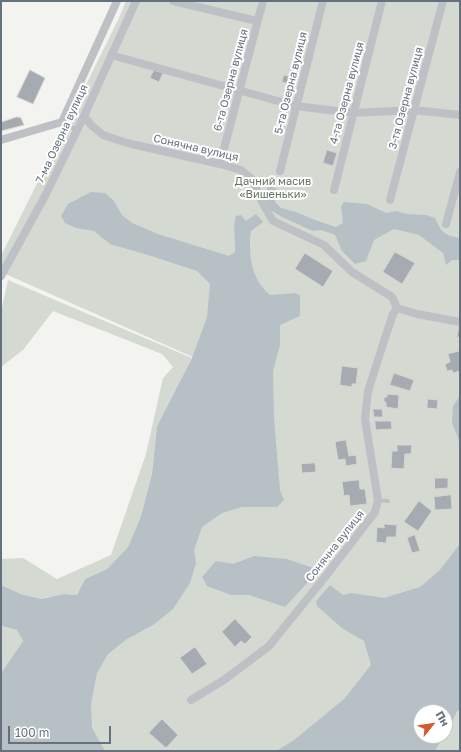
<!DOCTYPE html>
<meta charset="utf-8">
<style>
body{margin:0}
#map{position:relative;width:461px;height:752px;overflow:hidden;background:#f3f3f0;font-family:"Golos Text",sans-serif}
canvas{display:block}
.frame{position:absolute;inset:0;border:2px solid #65727e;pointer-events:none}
.north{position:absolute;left:413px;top:704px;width:40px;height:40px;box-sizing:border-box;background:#fff;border:1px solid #c1c7cb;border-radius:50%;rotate:60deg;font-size:11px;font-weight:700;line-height:16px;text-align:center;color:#65727e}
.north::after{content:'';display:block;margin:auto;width:14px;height:18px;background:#d35a30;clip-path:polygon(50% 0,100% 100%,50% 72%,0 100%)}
.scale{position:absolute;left:8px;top:726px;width:103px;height:18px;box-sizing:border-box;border:2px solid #65727e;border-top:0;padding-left:5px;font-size:12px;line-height:14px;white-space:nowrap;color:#65727e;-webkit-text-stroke:3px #fff;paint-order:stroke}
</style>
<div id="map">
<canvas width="461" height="752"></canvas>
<div class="frame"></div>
<div class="north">Пн</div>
<div class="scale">100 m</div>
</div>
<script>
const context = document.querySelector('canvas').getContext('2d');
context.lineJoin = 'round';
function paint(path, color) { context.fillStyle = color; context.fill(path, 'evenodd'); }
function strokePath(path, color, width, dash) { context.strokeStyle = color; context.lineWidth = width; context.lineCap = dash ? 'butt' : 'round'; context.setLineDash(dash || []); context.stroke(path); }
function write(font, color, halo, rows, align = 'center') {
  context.font = font + ' "Golos Text",sans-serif'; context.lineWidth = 4; context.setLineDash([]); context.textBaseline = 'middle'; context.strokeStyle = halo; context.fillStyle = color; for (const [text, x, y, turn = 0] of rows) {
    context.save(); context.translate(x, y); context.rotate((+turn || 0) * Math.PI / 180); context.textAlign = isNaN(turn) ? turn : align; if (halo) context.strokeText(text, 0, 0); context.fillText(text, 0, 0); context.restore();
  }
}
paint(new Path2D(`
 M126,1H460V596L298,751H90L68,705L204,362L1,272V256L119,18Z
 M8,280L192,358L157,426L152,472L141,516L128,547L107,569L85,579L77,595L63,594L42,599L21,594L1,585V559L23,558L57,579L111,555L146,454L163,378L173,367L162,354L53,311L23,350L1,367V312Z
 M1,626L18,630L23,641L1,673Z
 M460,710V751H435C444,739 449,718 460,710Z`), '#d4dad1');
paint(new Path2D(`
 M268,186L276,188L275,202L281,208L296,212L315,220L336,227L343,223L341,206L344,202L367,204L386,213L396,211L407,214L426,215L435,218C442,233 444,235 460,238V260H452L446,265L443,253L419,235L394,229L374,240L366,261L355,264L342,251L335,235L321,230L313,231L282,217L267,208L265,196Z
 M91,192L105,193L114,201L122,215L132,223L158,234L229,256L235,252C236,238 232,229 236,216L241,215L246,221L256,214L263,222L251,231C248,254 251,279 270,295L296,293L300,296V316L280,325V345L273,371L274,418L280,490L284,500L277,507H242L222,513L202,527L194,550L196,563L190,583L173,609L153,625L127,639L108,654L97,673L91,704L92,728L105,751H1V673L23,641L17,630L1,626V585L21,594L42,599L63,594L77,595L85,579L107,569L128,547L141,516L152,473L157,426L192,358L207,317L210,284L197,271L148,255L110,244L94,231L76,228L65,223L61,216L68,204Z
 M460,396V443L452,423L453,406Z
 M460,544V710L457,712L445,734V712H421V736H444L435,751H276L293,741L344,699L371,665L364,641L343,629L317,606L316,601L330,585L343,595L352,593L384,598L420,587L439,571Z
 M254,556L287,559L319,570L285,607L249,595H231L207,586L202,577L216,561L233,564Z`), '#b7c0c5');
const building = new Path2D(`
 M30,70L45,78L33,104L17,97Z
 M154,70L163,73L159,82L150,78Z
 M284,75L295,78L293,85L282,82Z
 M17,117L21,118L24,125L1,131V123L2,122Z
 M327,150L337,153L333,166L323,163Z
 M395,252L415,263L402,284L383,272Z
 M305,253L333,271L323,287L295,269Z
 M459,328H460V337H457Z
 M460,351V371L453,373L452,370L447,371L445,364L450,362L448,354Z
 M342,366L358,368L356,384H352V387L340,385Z
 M394,373L414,380L410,391L390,385Z
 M387,394L399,395L398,409L386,407V402H384V397H387Z
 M428,399L438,400L437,409L427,408Z
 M373,409H382L383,417H374Z
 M375,421H391L392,429L376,430Z
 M346,440L349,456L356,455L357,464L346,466L345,459L338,460L335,442Z
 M397,445H412L411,454H405L404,469L391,468L392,451H397Z
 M315,463L316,472L302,473L301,464Z
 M435,478H448V488L435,489Z
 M359,480L360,489H365L367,504L350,506L349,495L344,496L342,482Z
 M451,495L452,509L435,510L434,497Z
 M419,501L432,511L418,531L404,522Z
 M384,524L397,525L396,537H387L386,543L376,542L377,527L384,528Z
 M415,535L420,551L412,553L407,538Z
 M235,619L252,637L245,644L241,641L235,647L222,632Z
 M195,647L207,664L192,674L180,658Z
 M162,719L178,735L166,748L149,733Z`);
paint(building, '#a5abb0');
strokePath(building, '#d4d5d2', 1);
strokePath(new Path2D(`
 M62,122L77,130
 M378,500L388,501`), '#bdc0c4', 4);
strokePath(new Path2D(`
 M173,1L257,21
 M111,55L296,106L353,113L414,110L460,115
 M84,116L91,125L103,135L127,143L220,164L241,170L252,179L262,202L273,221L324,245L352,272L392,297L397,308
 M1,140L62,122L117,1
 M220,164L263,1
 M280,171L323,1
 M334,190L382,1
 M390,200L443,1
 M446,224L460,172
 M1,276L45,196L84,116L136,1
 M397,308L417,314L460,322
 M191,700L224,680L269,646L325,577L375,512L378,500L365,419L368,391L385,338L393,314L397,308`), '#bdc0c4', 8);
write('11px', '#65727e', '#fff', [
 ["6-та Озерна вулиця",231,80,-75],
 ["5-та Озерна вулиця",291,83,-76],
 ["4-та Озерна вулиця",347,93,-75],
 ["3-тя Озерна вулиця",406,98,-75],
 ["7-ма Озерна вулиця",62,134,-65],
 ["Сонячна вулиця",196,148,13],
 ["Сонячна вулиця",335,546,-52]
]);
write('11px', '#667663', '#fff', [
 ["Дачний масив",273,182],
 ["«Вишеньки»",273,195]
]);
</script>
